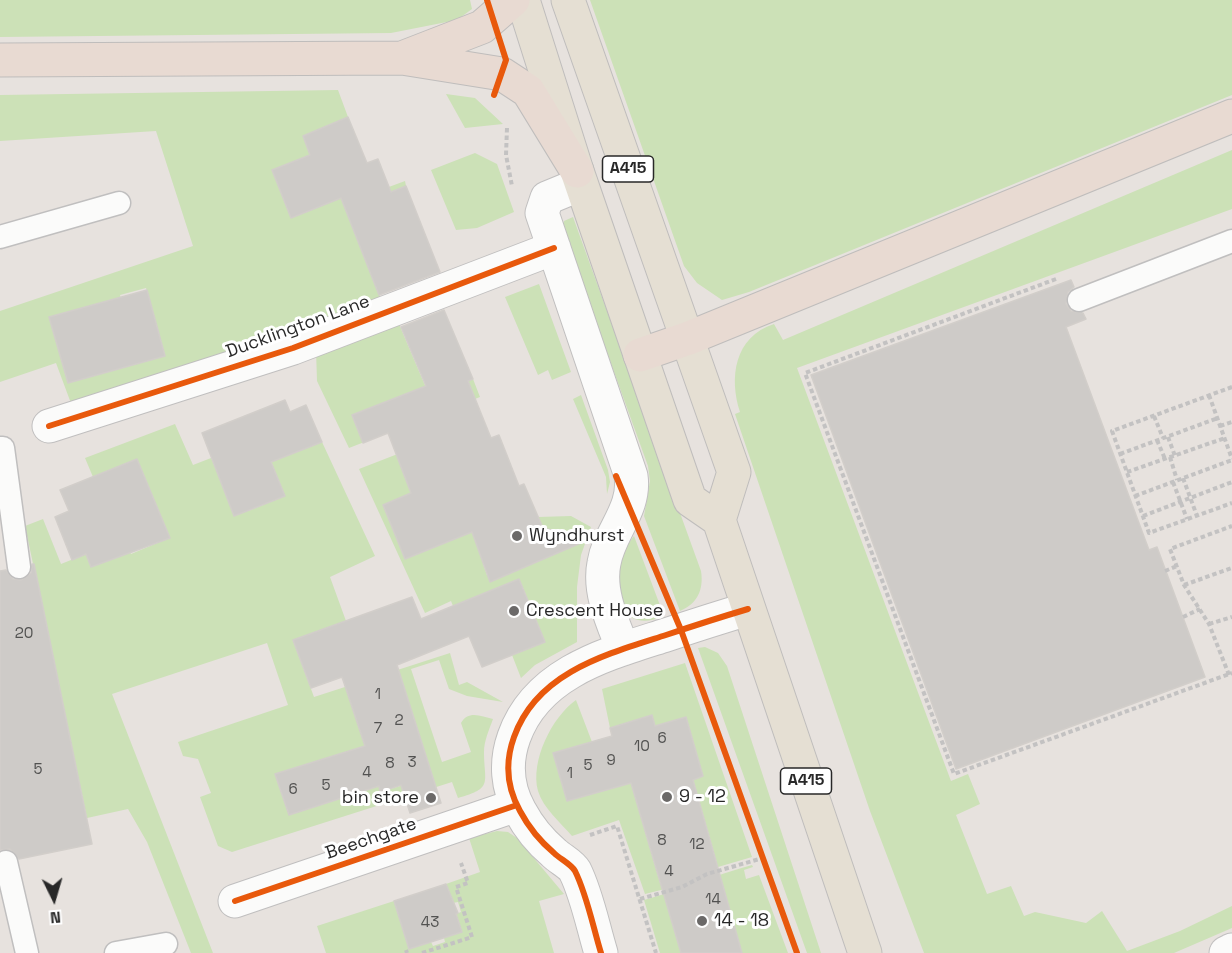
<!DOCTYPE html>
<style>
body{margin:0}
#map{position:relative;width:1232px;height:953px;overflow:hidden;background:#e7e2de;font-family:"Space Grotesk",sans-serif}
canvas{display:block}
.north{position:absolute;left:24px;top:869px;width:60px;height:60px;-webkit-text-stroke:4px #fff;paint-order:stroke;rotate:175deg;font-size:16px;font-weight:700;line-height:24px;text-align:center;color:#282828}
.north::after{content:'';display:block;margin:auto;width:21px;height:27px;background:#282828;clip-path:polygon(50% 0,100% 100%,50% 72%,0 100%)}
</style>
<div id="map">
<canvas width="1232" height="953"></canvas>
<div class="north">N</div>
</div>
<script>
const context = document.querySelector('canvas').getContext('2d');
context.lineJoin = 'round';
function paint(path, color) { context.fillStyle = color; context.fill(path, 'evenodd'); }
function strokePath(path, color, width, dash) { context.strokeStyle = color; context.lineWidth = width; context.lineCap = dash ? 'butt' : 'round'; context.setLineDash(dash || []); context.stroke(path); }
function write(font, color, halo, rows, align = 'center') {
  context.font = font + ' "Space Grotesk",sans-serif'; context.lineWidth = 6; context.setLineDash([]); context.textBaseline = 'middle'; context.strokeStyle = halo; context.fillStyle = color; for (const [text, x, y, turn = 0] of rows) {
    context.save(); context.translate(x, y); context.rotate((+turn || 0) * Math.PI / 180); context.textAlign = isNaN(turn) ? turn : align; if (halo) context.strokeText(text, 0, 0); context.fillText(text, 0, 0); context.restore();
  }
}
paint(new Path2D(`
 M0,0H470L472,9L457,20L391,33L0,37Z
 M590,0H1232V95L749,292L722,300L697,283L684,266Z
 M338,90L348,117L303,136L310,155L291,218L373,185L378,191L405,181L406,186L346,210L380,297L347,317L72,406L56,363L0,382V311L193,246L156,131L0,141V95ZM146,288L165,355L140,362L120,295Z
 M446,94L475,98L503,124L465,128Z
 M1232,150V209L797,368L951,781L968,774L980,804L956,815L987,894L1011,886L1024,916L1035,912L1086,923L1102,911L1127,951L1180,931L1232,906V928L1174,953H924L870,811L735,414L740,412C729,378 734,337 774,324L783,340Z
 M475,153L497,164L514,212L477,228L456,230L431,170Z
 M573,217L701,571C704,590 697,604 680,611L644,516L650,481L648,466L562,228L564,221Z
 M539,284L571,372L552,380L548,370L538,375L505,297Z
 M399,324L430,397L473,379L480,397L349,448L317,381L316,350Z
 M581,395L608,470L610,482L607,494L606,477L573,399Z
 M175,424L193,465L211,458L216,469L229,464L248,511L285,496L265,447L304,449L322,442L375,556L330,577L346,621L293,640L314,697L450,653L459,685L467,682L503,702L467,696L449,689L439,660L411,669L442,762L471,752L461,723C468,710 481,716 493,719C489,730 484,741 484,752C484,783 494,788 458,798L452,782L232,852L218,846L200,797L211,793L198,759L183,756L178,742L288,705L267,643L112,694L213,953H191L147,842L128,809L87,818L25,526L43,519L61,564L86,554L130,551L131,554L169,538L137,459L93,477L85,458ZM400,675L432,776L381,792L379,786L289,815L276,774L365,746L347,692Z
 M444,436L486,557L483,564L487,575L554,554L538,517L571,516L591,527L581,555L577,587V642L535,665L521,678L512,655L545,642L521,583L490,596L470,638L464,633L451,601L425,613L359,469Z
 M634,536L664,616C609,640 609,566 634,536Z
 M705,647L718,653L727,666L821,953H807L698,648Z
 M685,663L752,857L718,867L683,744L693,741L686,717L655,726L652,715L610,728L602,689Z
 M576,700L592,742L631,783L660,883L668,881L669,888L645,894L619,820L572,836C561,823 543,808 538,791C530,761 552,717 576,700Z
 M497,831L508,832L517,838L564,894L539,901L554,953H326L317,926L394,901L409,949L431,942L433,946L445,942L444,938L462,932L456,914L461,912L458,902L453,903L446,884L480,872L469,838Z
 M752,865L753,867L744,870L746,879L759,875L788,953H660L644,900C681,890 715,875 752,865Z`), '#cce1b7');
const building = new Path2D(`
 M348,117L367,163L378,159L391,192L406,186L440,272L379,295L341,198L291,218L272,170L310,155L303,136Z
 M1071,280L1074,287L1068,292L1066,304L1071,311L1083,313L1086,319L1066,327L1149,550L1157,547L1205,677L956,769L811,375Z
 M147,290L165,356L68,383L49,317Z
 M444,310L473,379L468,381L491,438L499,435L519,486L524,484L543,528L590,539L490,582L472,532L405,559L383,505L411,493L388,433L363,443L352,415L426,386L401,327Z
 M285,400L290,412L306,405L322,442L271,462L285,496L234,516L202,433Z
 M137,459L170,538L91,567L86,554L72,560L55,517L69,511L60,490Z
 M32,564H34L92,844L19,859L10,849L0,850V571L6,570L13,579L21,580L31,573Z
 M519,579L545,642L482,667L469,636L397,665L441,803L410,813L401,785L380,792L379,786L289,815L275,774L365,746L342,677L311,688L293,640L412,597L421,619Z
 M652,715L655,726L686,717L703,776L693,780L742,953H681L631,783L567,801L553,753L612,736L610,728Z
 M446,884L458,913L456,914L462,932L409,949L394,901Z`);
paint(building, '#cecbc8');
strokePath(building, '#d2ceca', 1.5);
const lane = new Path2D(`
 M0,237L119,203
 M1079,300L1232,241
 M0,448H3L19,567
 M6,862L27,953
 M116,953L166,944`);
const street = new Path2D(`
 M581,184L547,198L542,213L631,476C636,509 609,532 604,563C598,592 613,623 623,649
 M49,426L293,348L554,248
 M235,901L517,805
 M601,953C593,927 587,895 575,871C571,864 560,859 554,853C541,842 528,826 520,811C507,788 505,762 514,737C537,672 607,654 666,635C693,626 721,617 748,609`);
const secondary = new Path2D(`
 M1226,953L1232,950`);
const primary = new Path2D(`
 M523,0L577,171L690,500L719,520
 M568,0L734,472L719,520L865,953`);
const highway = new Path2D(`
 M402,58L482,27L513,0
 M0,60L402,58L502,74L528,91L577,171
 M640,355L689,338L1232,116`);
strokePath(lane, '#c0bfbf', 25);
strokePath(street, '#c0bfbf', 35);
strokePath(secondary, '#c0bfbf', 35);
strokePath(primary, '#bfbdbc', 35);
strokePath(highway, '#bfbdbc', 35);
strokePath(new Path2D(`
 M507,128L506,155L512,186
 M1056,279L805,373L954,774L1232,673
 M1232,387L1112,431L1149,533L1232,503
 M1209,395L1232,459
 M1154,416L1163,438
 M1220,426L1232,422
 M1168,437L1175,456
 M1157,440L1165,459
 M1120,454L1218,418
 M1170,457L1177,480
 M1127,472L1225,438
 M1183,478L1197,516
 M1173,482L1187,519
 M1135,496L1232,460
 M1143,516L1232,482
 M1165,571L1177,566
 M1184,585L1232,568
 M1183,617L1200,609
 M1209,624L1232,617
 M1229,675L1209,624L1184,585L1170,549L1232,526
 M590,835L617,826L656,953
 M640,899L682,887L707,874L763,858
 M406,950L407,953
 M422,953L472,937L456,887L468,883L461,863`), '#c3c2c2', 4, [4.5, 3]);
strokePath(lane, '#fbfbfa', 22);
strokePath(street, '#fbfbfa', 33);
strokePath(secondary, '#fbfbfa', 33);
strokePath(primary, '#e5dfd3', 33);
strokePath(highway, '#e8dad2', 33);
strokePath(new Path2D(`
 M487,0L506,60L494,95
 M49,426L293,348L554,248
 M616,476L681,630L797,953
 M235,901L517,805
 M601,953C593,927 587,895 575,871C571,864 560,859 554,853C541,842 528,826 520,811C507,788 505,762 514,737C537,672 607,654 666,635C693,626 721,617 748,609`), '#e8590c', 6);
for (const [x, y, r, color] of [
 [517,536,6,"#6b6968"],
 [514,611,6,"#6b6968"],
 [667,797,6,"#6b6968"],
 [431,798,6,"#6b6968"],
 [702,921,6,"#6b6968"]
]) { const dot = new Path2D(); dot.arc(x, y, r, 0, 2 * Math.PI); context.fillStyle = color; context.fill(dot); strokePath(dot, '#fff', 2); }
write('15px', '#525251', null, [
 ["20",24,634],
 ["1",378,695],
 ["2",399,721],
 ["7",378,729],
 ["6",662,739],
 ["10",642,747],
 ["9",611,761],
 ["3",412,763],
 ["8",390,764],
 ["5",588,766],
 ["5",38,770],
 ["4",367,773],
 ["1",570,774],
 ["5",326,786],
 ["6",293,790],
 ["8",662,841],
 ["12",697,845],
 ["4",669,872],
 ["14",713,900],
 ["43",430,923]
]);
for (const [x, y, w] of [
 [628,169,51],
 [806,781,51]
]) { const box = new Path2D(); box.roundRect(x - w / 2, y - 13, w, 26, 4.5); context.fillStyle = '#fff'; context.fill(box); strokePath(box, '#282828', 1.5); }
write('bold 16px', '#282828', null, [
 ["A415",628,169],
 ["A415",806,781]
]);
write('18px', '#282828', '#fff', [
 ["Ducklington Lane",298,327,-20],
 ["Beechgate",371,839,-19]
]);
write('18px', '#282828', '#fff', [
 ["Wyndhurst",529,536],
 ["Crescent House",526,611],
 ["9 - 12",679,797],
 ["bin store",419,798,"right"],
 ["14 - 18",714,921]
], 'left');
</script>
